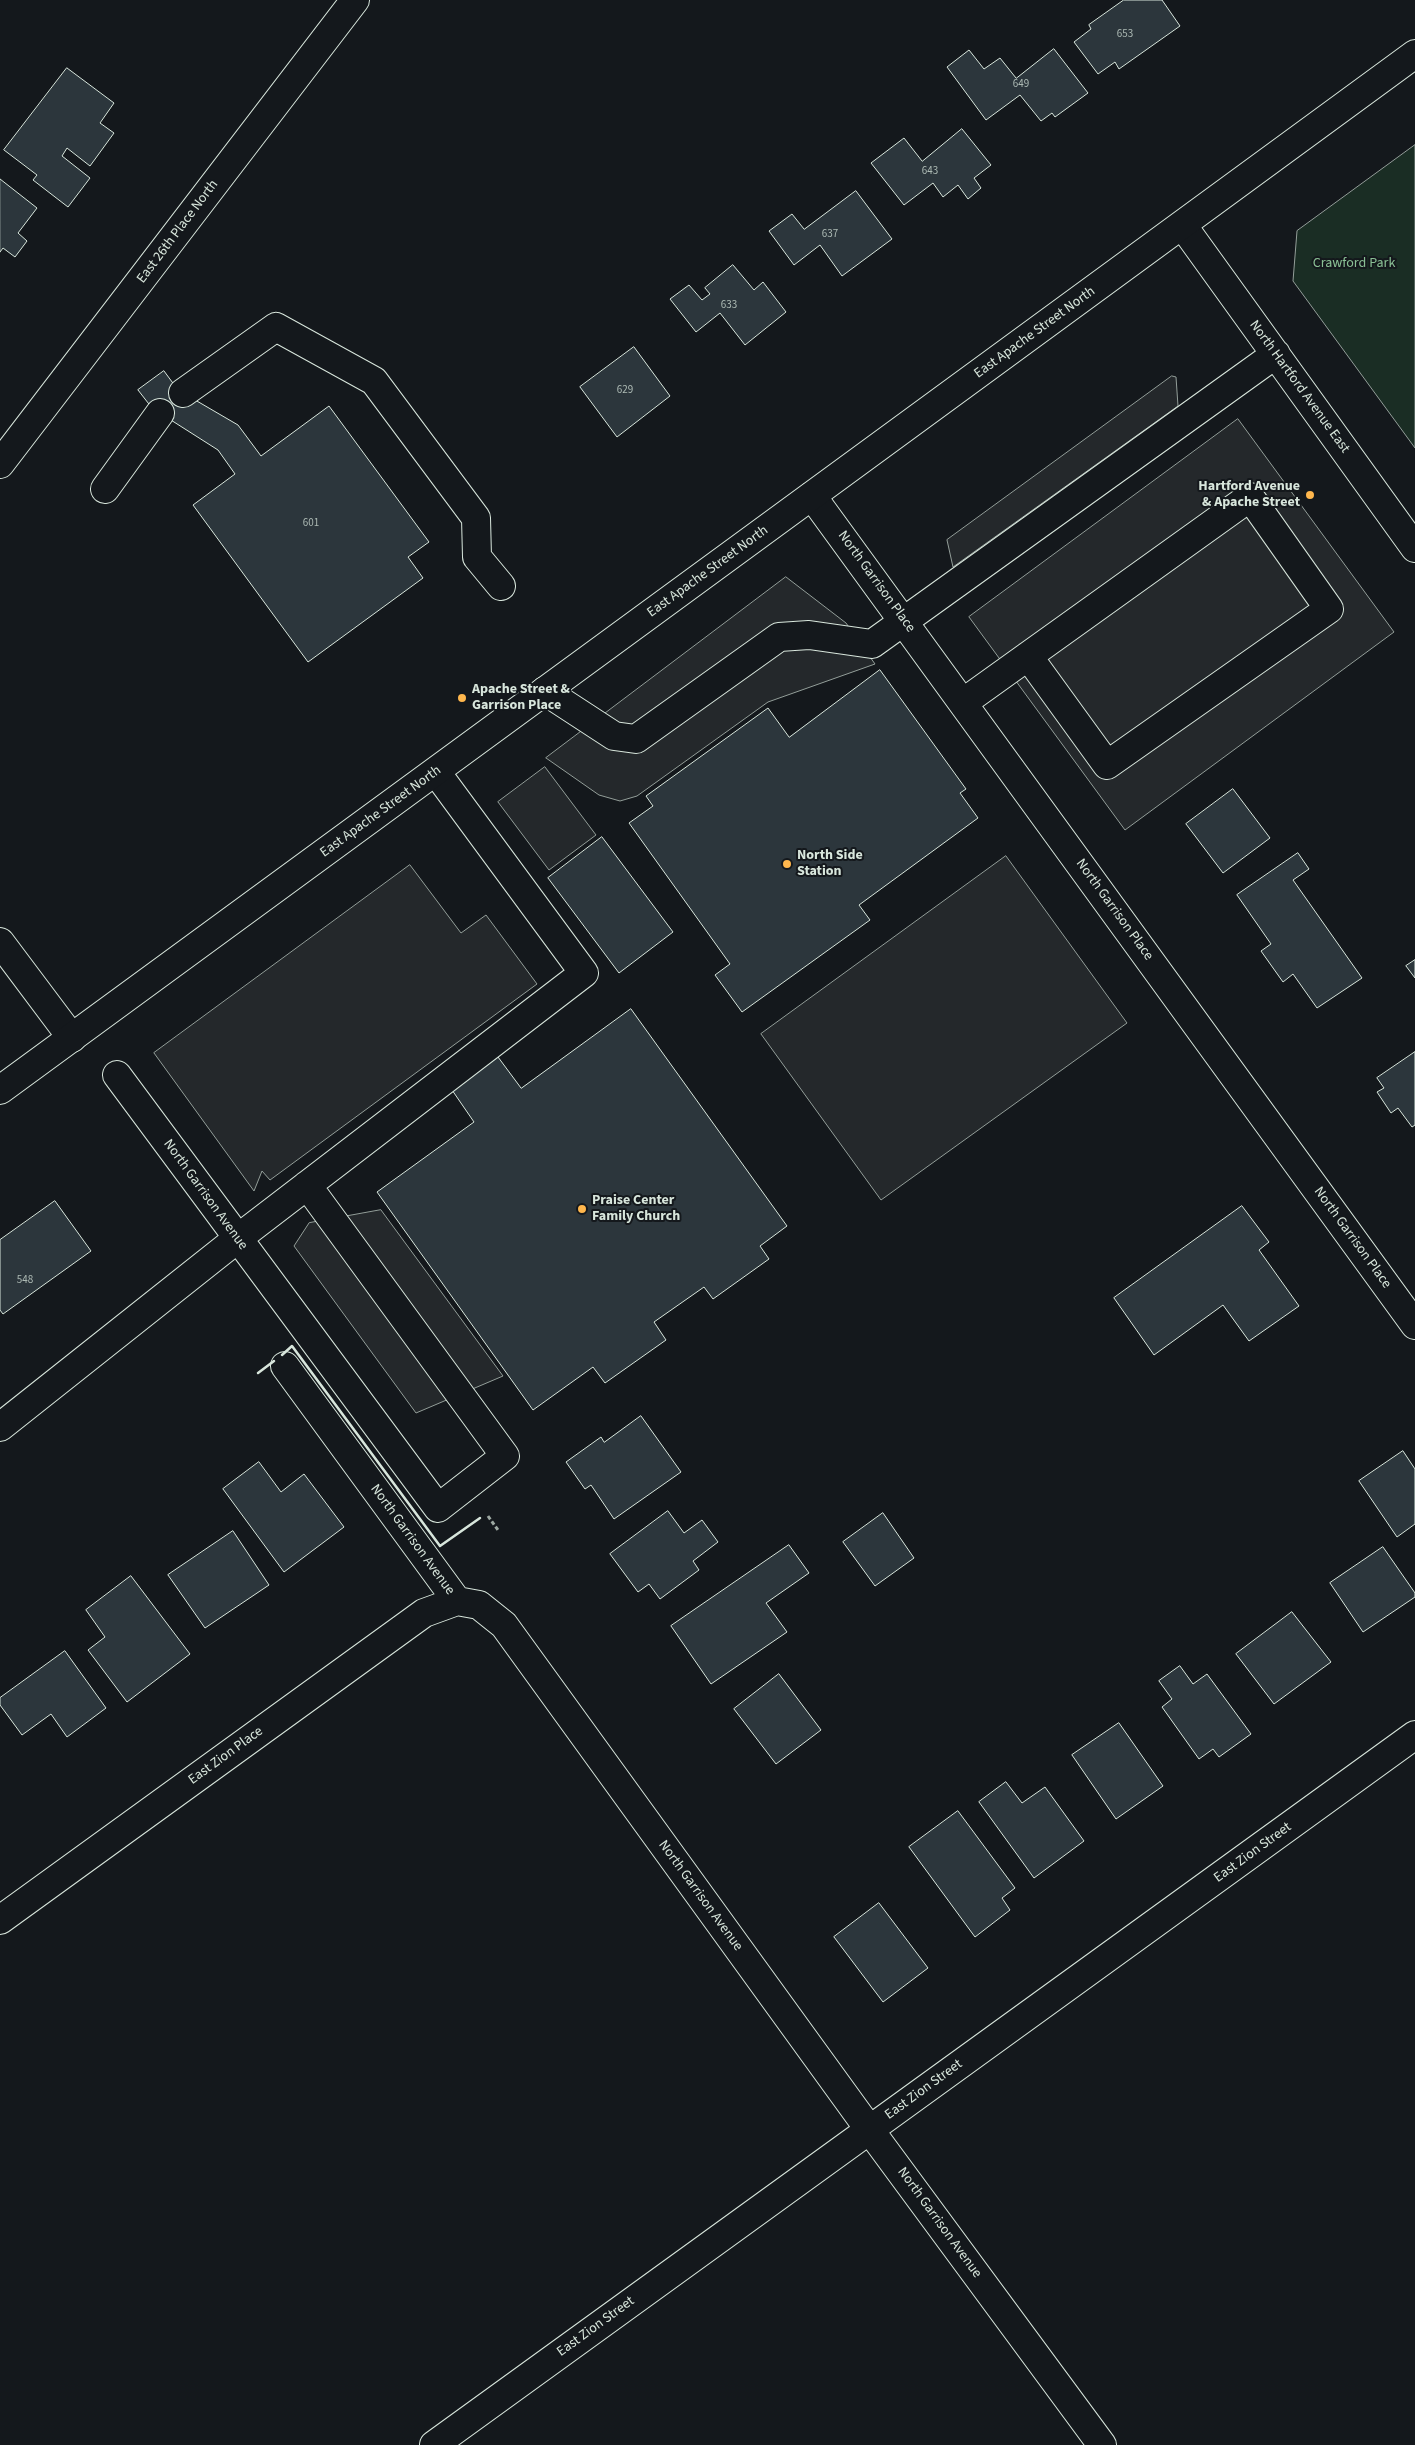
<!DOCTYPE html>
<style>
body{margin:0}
canvas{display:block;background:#14181c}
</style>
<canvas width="1415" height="2445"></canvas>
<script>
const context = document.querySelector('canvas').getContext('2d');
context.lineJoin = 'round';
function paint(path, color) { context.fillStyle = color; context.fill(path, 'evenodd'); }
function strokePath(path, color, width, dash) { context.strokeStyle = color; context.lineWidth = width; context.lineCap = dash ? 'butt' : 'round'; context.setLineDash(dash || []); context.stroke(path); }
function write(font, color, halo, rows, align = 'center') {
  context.font = font + ' "Source Sans 3",sans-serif'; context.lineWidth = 4; context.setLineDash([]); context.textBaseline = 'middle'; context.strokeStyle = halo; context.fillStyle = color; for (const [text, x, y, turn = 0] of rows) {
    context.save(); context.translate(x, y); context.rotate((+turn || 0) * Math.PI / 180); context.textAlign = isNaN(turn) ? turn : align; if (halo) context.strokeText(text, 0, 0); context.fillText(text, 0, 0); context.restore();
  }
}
const green = new Path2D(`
 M1415,145V448L1293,281L1297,231Z`);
paint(green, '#1a2d24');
strokePath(green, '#939e99', 1);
const parking = new Path2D(`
 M1172,376L1176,377L1178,406L953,567L947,540Z
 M1238,419L1394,632L1125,830L969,617Z
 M786,577L846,623L875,664L768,702L637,796L620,801L599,795L546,758Z
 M545,767L596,835L549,870L498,802Z
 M1006,856L1127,1023L881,1200L761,1034Z
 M410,865L461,933L486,915L537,984L270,1180L262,1171L254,1191L154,1053Z
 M381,1210L503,1376L416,1413L294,1246L309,1223Z`);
paint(parking, '#24282b');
strokePath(parking, '#939e99', 1);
const building = new Path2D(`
 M1124,0H1162L1180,26L1119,69L1115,62L1098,74L1074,42L1091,29L1089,25Z
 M1054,49L1088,93L1055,117L1052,113L1041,121L1020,95L986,120L947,67L969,50L984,69L1000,58L1016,78Z
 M67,68L114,103L100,123L114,133L90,166L67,148L62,156L90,178L68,207L33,180L37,175L4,150Z
 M962,129L991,165L974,178L981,188L968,199L958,185L943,197L933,183L904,205L871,163L904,138L922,161Z
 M0,179L37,208L18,233L27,241L15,257L3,248L0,252Z
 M856,191L892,239L842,276L820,245L794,265L769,231L792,214L804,229Z
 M733,265L754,290L763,282L786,312L745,345L720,313L696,332L670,299L689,285L702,300L710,294L705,288Z
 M634,347L670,396L617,437L580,387Z
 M164,371L178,390L238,425L261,456L329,406L429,542L408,557L423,578L308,662L193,505L235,474L218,450L152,408L138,390Z
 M880,670L966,789L960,793L978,818L859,905L870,920L742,1012L715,975L730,964L629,823L653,806L646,796L768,708L789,737Z
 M1233,789L1270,838L1223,873L1186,824Z
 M602,837L673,932L619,973L548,878Z
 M1298,853L1309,869L1293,880L1362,978L1317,1008L1293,974L1283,982L1261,951L1271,944L1237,895Z
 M1415,960V978L1406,966Z
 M631,1009L787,1226L760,1246L769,1259L713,1299L704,1287L654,1322L666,1340L605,1383L593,1367L533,1410L377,1192L474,1122L452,1090L498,1057L521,1088Z
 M1415,1052V1125L1412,1127L1398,1108L1391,1113L1377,1092L1384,1088L1377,1078Z
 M55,1201L91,1251L3,1314L0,1310V1240Z
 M1242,1206L1269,1242L1259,1250L1299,1306L1249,1341L1223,1305L1154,1355L1114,1298Z
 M641,1416L681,1472L614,1519L591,1485L585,1489L566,1462L601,1437L604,1442Z
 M1403,1451L1415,1469V1524L1397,1537L1359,1481Z
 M259,1462L281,1492L304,1474L344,1527L284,1572L223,1489Z
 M668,1511L684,1533L702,1520L718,1542L693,1561L699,1570L660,1599L649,1584L638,1592L610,1554Z
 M883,1513L914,1558L875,1586L843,1542Z
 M233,1531L269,1585L205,1628L168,1575Z
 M789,1545L809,1573L766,1603L787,1632L711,1684L671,1626Z
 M1383,1547L1415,1593V1597L1363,1632L1330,1583Z
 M131,1576L190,1654L127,1702L88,1650L105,1637L86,1610Z
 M1292,1612L1331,1662L1274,1704L1236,1654Z
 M65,1651L106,1708L67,1737L51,1714L22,1735L0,1705V1698Z
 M1180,1666L1193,1684L1207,1674L1251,1734L1219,1757L1213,1749L1199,1759L1162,1707L1172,1699L1159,1681Z
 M779,1674L821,1730L776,1764L734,1709Z
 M1119,1723L1163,1786L1116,1819L1072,1755Z
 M1006,1782L1022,1803L1045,1787L1084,1841L1034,1878L979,1802Z
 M958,1811L1015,1888L1002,1898L1010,1910L975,1937L909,1847Z
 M879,1903L928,1968L883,2002L834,1937Z`);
paint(building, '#2c363c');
strokePath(building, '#d8e6dc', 1);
const minor = new Path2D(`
 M1183,226L1415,548
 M183,393L276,327L374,381L476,518L477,557L501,586
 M0,464L355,0
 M105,489L160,413
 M812,496L1415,1325
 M545,691L614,736L636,739L779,637L809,635L872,644L1276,354
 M964,702L1250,497L1329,609L1107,765L1028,656
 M0,942L72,1038
 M117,1075L438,1508L505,1456L307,1185
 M285,1366L457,1601L479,1605L504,1625L869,2129L1102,2445
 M0,1427L237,1239L584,973L436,772
 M0,1920L424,1613L457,1601
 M434,2445L1415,1735`);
const major = new Path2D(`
 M0,1090L1415,54`);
strokePath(minor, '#d8e6dc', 30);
strokePath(major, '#d8e6dc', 30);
strokePath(new Path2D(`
 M488,1516L498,1530`), '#9da8a2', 3, [4, 2.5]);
strokePath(minor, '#14181c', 28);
strokePath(major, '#14181c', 28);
strokePath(new Path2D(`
 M282,1355L292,1346L440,1546L480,1518
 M258,1373L274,1361`), '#d8e6dc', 2.5);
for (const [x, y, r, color] of [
 [1310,495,5,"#ffb74d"],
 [462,698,5,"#ffb74d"],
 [787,864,5,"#ffb74d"],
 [582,1209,5,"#ffb74d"]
]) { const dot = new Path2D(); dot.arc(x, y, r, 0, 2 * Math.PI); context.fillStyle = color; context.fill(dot); strokePath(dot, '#14181c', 2); }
write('11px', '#adbab4', null, [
 ["653",1125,35],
 ["649",1021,85],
 ["643",930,172],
 ["637",830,235],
 ["633",729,306],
 ["629",625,391],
 ["601",311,524],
 ["548",25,1281]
]);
write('14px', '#d8e6dc', '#14181c', [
 ["East 26th Place North",178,232,-53],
 ["East Apache Street North",1035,333,-36],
 ["North Hartford Avenue East",1299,387,54],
 ["East Apache Street North",708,572,-36],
 ["North Garrison Place",876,582,54],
 ["East Apache Street North",381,812,-36],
 ["North Garrison Place",1114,910,54],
 ["North Garrison Avenue",205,1195,54],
 ["North Garrison Place",1352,1238,54],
 ["North Garrison Avenue",412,1540,54],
 ["East Zion Place",226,1756,-36],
 ["East Zion Street",1253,1853,-36],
 ["North Garrison Avenue",700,1896,54],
 ["East Zion Street",924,2090,-36],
 ["North Garrison Avenue",939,2223,54],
 ["East Zion Street",596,2327,-36]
]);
write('14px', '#8ac095', '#14181c', [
 ["Crawford Park",1354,264]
]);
write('bold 14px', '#d8e6dc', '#14181c', [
 ["Hartford Avenue",1300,487,"right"],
 ["& Apache Street",1300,503,"right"],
 ["Apache Street &",472,690],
 ["Garrison Place",472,706],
 ["North Side",797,856],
 ["Station",797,872],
 ["Praise Center",592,1201],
 ["Family Church",592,1217]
], 'left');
</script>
